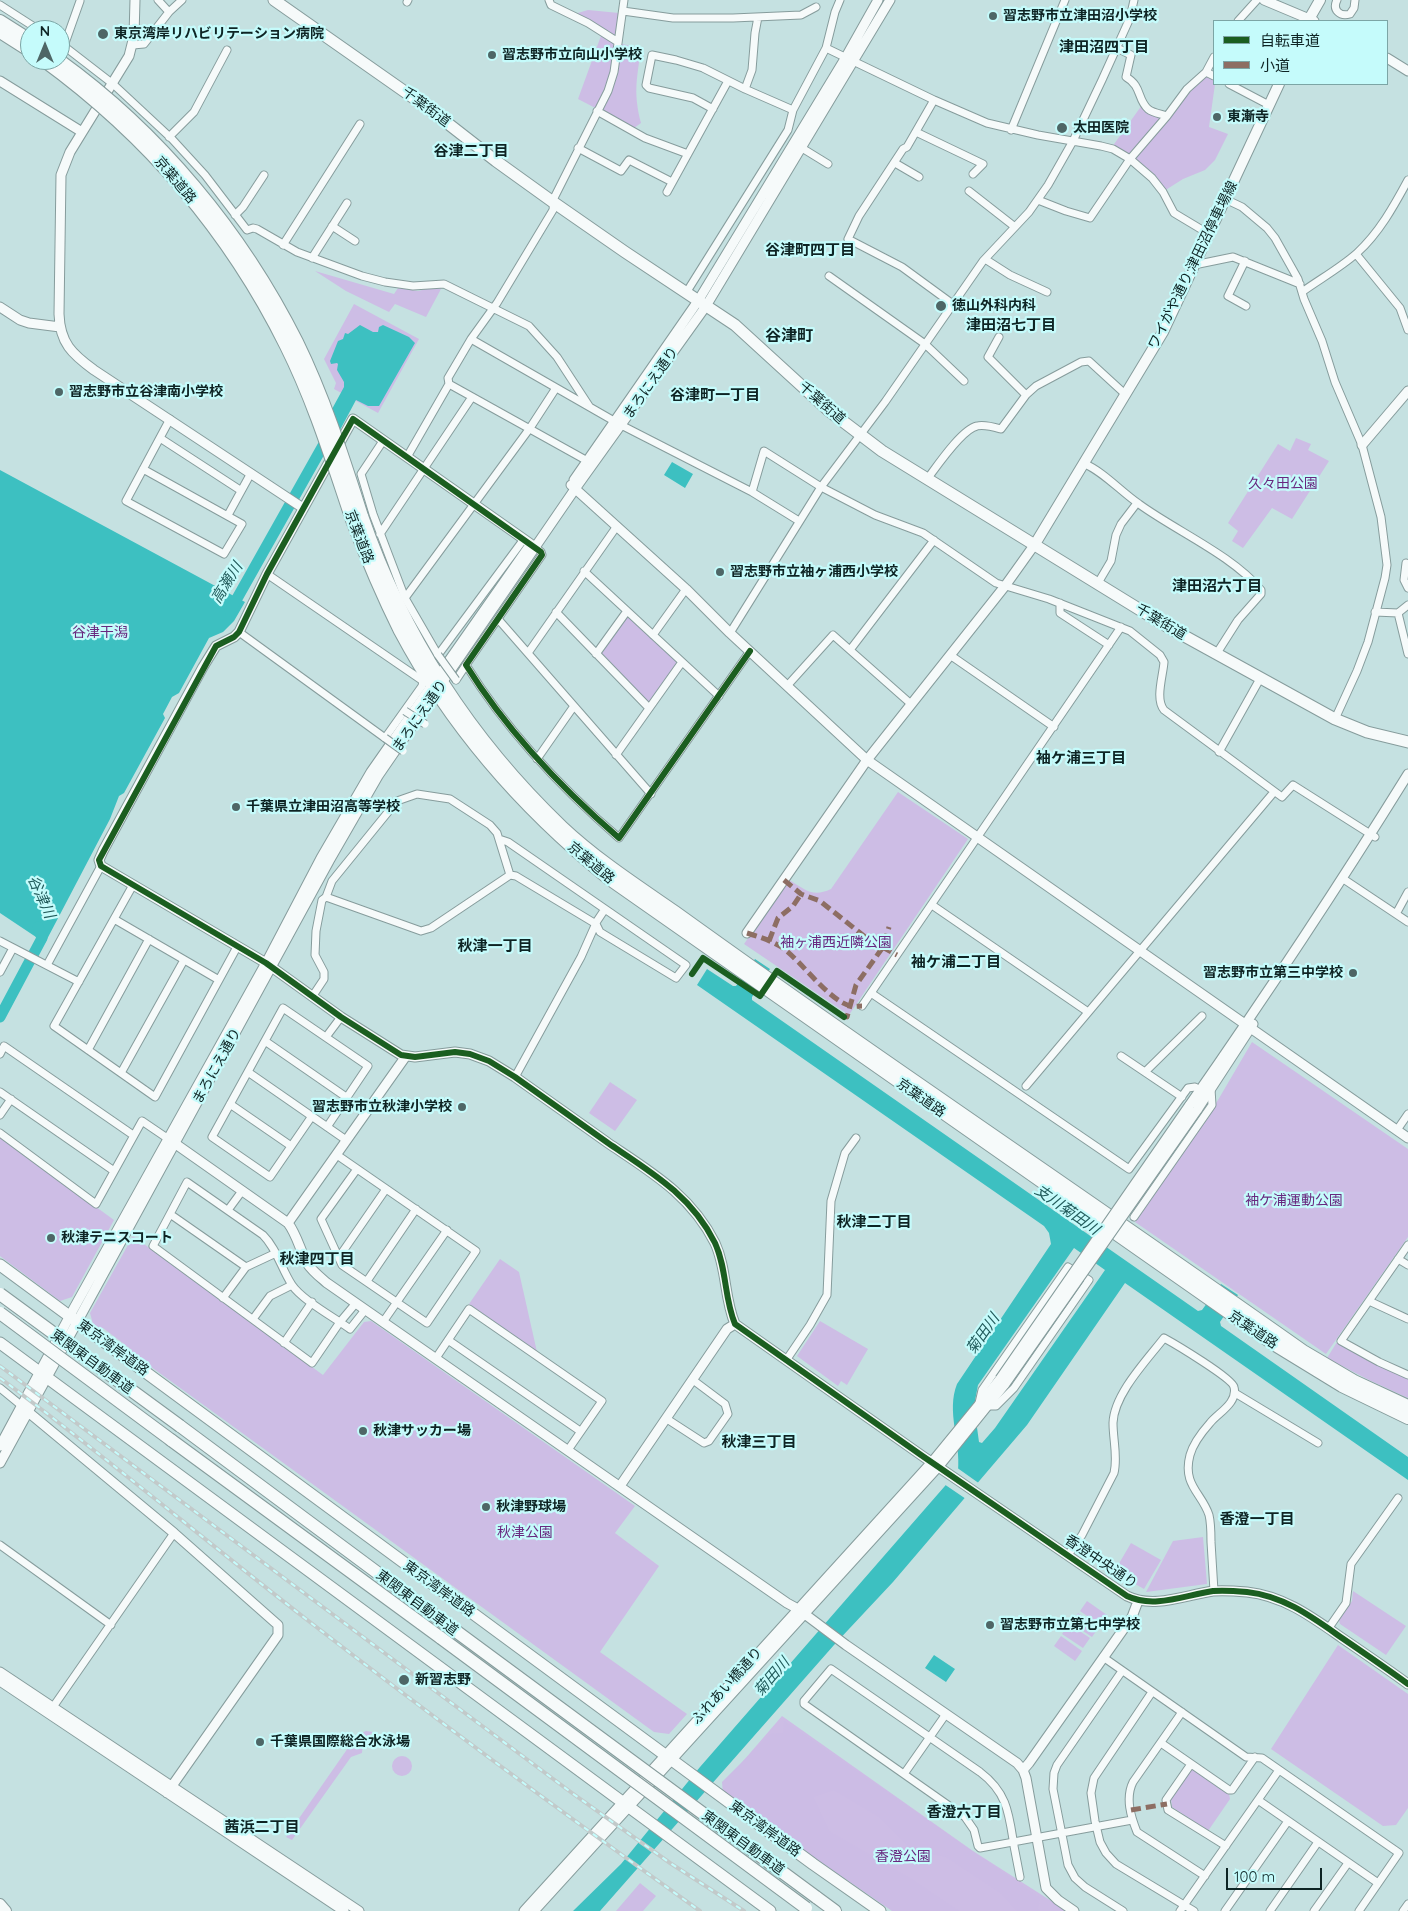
<!DOCTYPE html>
<meta charset="utf-8">
<style>
body{margin:0}
#map{position:relative;width:1408px;height:1911px;overflow:hidden;background:#c5e1e1;font-family:Quicksand,"Noto Sans JP",sans-serif}
canvas{display:block}
.legend{position:absolute;left:1213px;top:20px;width:175px;height:65px;box-sizing:border-box;background:#c5fbfb;border:1px solid #7ca5a5;margin:0;padding:6px 9px;list-style:none;font-size:15px;color:#0e2424}
.legend li{display:flex;align-items:center;gap:10px;height:25px}
.legend b{width:25px;border:1px solid #7ca5a5}
.north{position:absolute;left:20px;top:20px;width:50px;height:50px;box-sizing:border-box;background:#c5fbfb;border:1px solid #7ca5a5;border-radius:50%;rotate:0deg;font-size:14px;font-weight:700;line-height:20px;text-align:center;color:#0e2424}
.north::after{content:'';display:block;margin:auto;width:18px;height:22px;background:#4e6666;clip-path:polygon(50% 0,100% 100%,50% 72%,0 100%)}
.scale{position:absolute;left:1226px;top:1868px;width:96px;height:22px;box-sizing:border-box;border:2px solid #0e2424;border-top:0;padding-left:6px;font-size:15px;line-height:18px;white-space:nowrap;color:#0e2424;-webkit-text-stroke:4px #c5fbfb;paint-order:stroke}
</style>
<div id="map">
<canvas width="1408" height="1911"></canvas>
<ul class="legend">
<li><b style="height:6px;background:#1b5e20"></b>自転車道</li>
<li><b style="height:6px;background:#8d6e63"></b>小道</li>
</ul>
<div class="north">N</div>
<div class="scale">100 m</div>
</div>
<script>
const context = document.querySelector('canvas').getContext('2d');
context.lineJoin = 'round';
function paint(path, color) { context.fillStyle = color; context.fill(path, 'evenodd'); }
function strokePath(path, color, width, dash) { context.strokeStyle = color; context.lineWidth = width; context.lineCap = dash ? 'butt' : 'round'; context.setLineDash(dash || []); context.stroke(path); }
function write(font, color, halo, rows, align = 'center') {
  context.font = font + ' Quicksand,"Noto Sans JP",sans-serif'; context.lineWidth = 4.5; context.setLineDash([]); context.textBaseline = 'middle'; context.strokeStyle = halo; context.fillStyle = color; for (const [text, x, y, turn = 0] of rows) {
    context.save(); context.translate(x, y); context.rotate((+turn || 0) * Math.PI / 180); context.textAlign = isNaN(turn) ? turn : align; if (halo) context.strokeText(text, 0, 0); context.fillText(text, 0, 0); context.restore();
  }
}
paint(new Path2D(`
 M588,10L619,13L616,37L622,44L641,48C637,79 633,92 641,123L634,128L578,99L602,33L571,15Z
 M1206,74L1214,78L1215,84L1209,127L1228,134L1215,160L1205,170L1183,179L1164,191L1112,147L1142,105L1145,112L1166,118L1186,96L1188,91Z
 M315,271L394,294L398,288L418,291L435,287L441,289L426,317L395,304L389,312L346,291Z
 M354,304L419,339L378,413L334,389L336,383L324,359Z
 M1296,438L1311,444L1308,450L1329,461L1292,519L1272,508L1243,548L1232,541L1238,531L1228,523L1278,444L1290,451Z
 M627,615L678,662L648,705L599,654Z
 M898,792L968,839L849,1015L744,944L789,880C805,889 812,898 831,889Z
 M1252,1042L1408,1149V1237L1326,1354L1135,1222L1218,1100Z
 M610,1082L637,1100L615,1131L589,1113Z
 M0,1137L114,1220L72,1297L60,1301L0,1256Z
 M133,1236L323,1375L364,1322L371,1321L635,1506L615,1533L659,1566L600,1652L687,1714L669,1734L654,1732L132,1353V1350L103,1328L99,1329L93,1324L90,1313Z
 M500,1259L519,1272L537,1352L469,1304Z
 M820,1321L868,1349L847,1385L841,1381L838,1386L797,1356Z
 M1337,1342L1366,1358L1408,1378V1398L1369,1380L1327,1358Z
 M1203,1537L1207,1584L1146,1592L1173,1541Z
 M1131,1543L1161,1560L1144,1589L1114,1572Z
 M1353,1591L1406,1626L1386,1655L1340,1624L1339,1620L1352,1601Z
 M1087,1601L1107,1615L1100,1625L1080,1611Z
 M1078,1613L1099,1627L1092,1637L1071,1623Z
 M1069,1624L1090,1638L1083,1648L1062,1634Z
 M1061,1636L1082,1651L1075,1661L1054,1646Z
 M1338,1645L1408,1694V1808L1396,1825L1383,1826L1271,1749Z
 M782,1716L973,1851L1067,1911H898L725,1782Z
 M366,1731L373,1732L363,1741L362,1753L351,1757L292,1840L286,1837L357,1735Z
 M392 1766a10 10 0 1 1 20 0a10 10 0 1 1-20 0Z
 M1192,1769L1229,1794L1230,1799L1208,1831L1172,1807L1171,1799Z
 M640,1883L656,1896L643,1911H616Z`), '#cdbde5');
paint(new Path2D(`
 M784,1721L1040,1898L1038,1909L1040,1911H1017L1002,1894L946,1857L912,1849L879,1817L834,1790L813,1797L829,1831L913,1880L959,1911H892L723,1795L722,1782L770,1734L783,1733Z`), '#ccbce5');
paint(new Path2D(`
 M360,325L373,332H378L379,327L383,325L409,337L415,343L379,406H368L356,400L340,430L332,409L344,387V382L337,370L338,364L337,363L331,364L330,361L338,341L343,339L345,333L348,334Z
 M672,462L693,474L685,488L664,475Z
 M0,470L245,602L234,621L223,632L209,638L179,693L172,697L163,714L165,718L124,793L119,796L110,819L45,943L0,913Z
 M755,959L770,969L752,997V1000L1198,1311L1202,1310L1221,1284L1238,1295L1220,1322L1221,1326L1408,1457V1480L1125,1283L1027,1425L893,1582L834,1645L600,1911H573L621,1864L700,1767L958,1471C961,1441 946,1412 957,1384L1051,1244L1049,1233L1044,1226L697,985L707,969L733,986H736ZM1074,1248L1105,1270L995,1428L982,1443L979,1442L974,1406L978,1385Z
 M934,1655L955,1669L946,1682L925,1668Z`), '#3dc0c1');
paint(new Path2D(`
 M956,1467L980,1484L966,1499L944,1484L955,1470Z`), '#c5e1e1');
strokePath(new Path2D(`
 M230,611L329,435
 M0,1017L42,938L38,927`), '#3dc0c1', 11);
const minor = new Path2D(`
 M158,0L169,12
 M549,0L551,5L588,23L618,42
 M1337,0C1332,10 1340,17 1350,14L1354,8L1355,0
 M407,2L408,0
 M0,5L39,30
 M623,11L673,18H733L801,15L816,7
 M1238,21L1257,0
 M60,43L113,84L172,139L205,175L247,230L253,228L257,229L297,252L362,276L385,282L413,286L444,284L529,326L557,357L589,406
 M133,45L144,44L169,12L182,0
 M64,46L80,1
 M826,48L934,100L987,123L1038,135L1101,146L1113,149L1130,159L1152,178L1163,192L1174,213L1209,234
 M1117,48L1131,55L1126,77C1142,86 1137,99 1148,109C1153,113 1161,114 1167,116
 M1206,72L1214,76
 M1229,84L1269,105
 M745,89L752,70L755,33L758,17
 M934,100L907,147L903,149L859,216L848,239L902,267L954,305
 M713,109L693,98L649,88L646,85L652,55L676,60L703,68L745,89L793,110
 M597,111L645,138L688,154
 M1011,130L1065,0
 M916,132L983,164L973,174
 M169,137L194,112L227,50
 M797,145L828,164
 M578,148L621,171L629,160L672,182
 M895,163L919,177
 M969,191L1015,227
 M667,192L728,81
 M1225,199L1242,207L1267,228L1275,238L1298,279L1304,299L1322,341L1335,382L1362,445L1381,517L1387,565L1385,578L1368,642L1357,671L1335,719
 M1038,200L1066,211L1090,218L1130,159L1167,116L1187,89L1206,72L1214,57
 M235,215L243,207L264,175
 M332,226L355,241
 M283,245L360,124
 M1356,254L1400,308L1408,330
 M312,258L347,203
 M985,259L1010,275L1047,292
 M1245,261L1228,296L1246,306
 M1194,265L1233,257L1300,284
 M829,276L925,344L964,381
 M1302,292C1320,279 1340,268 1357,253C1379,233 1394,206 1408,180
 M686,293L788,130L793,110L826,48L835,12L840,0
 M999,337L988,357L1026,395
 M471,339L621,425L752,492L799,521
 M449,384L591,463
 M160,438L240,490
 M383,441L361,474L373,514L405,598L438,655L524,539
 M407,457L449,384L448,378L471,339L497,303L553,210L554,198L608,91L614,72L624,0
 M1083,463C1104,472 1120,491 1139,504C1176,531 1232,555 1261,590V594L1238,620L1217,653
 M143,469L242,524L224,554L126,501L170,419
 M928,478C937,466 962,429 977,426C984,424 994,427 1001,429L1026,395L1036,386L1081,362L1089,361L1125,394
 M752,492L764,451L821,487L875,515L923,533L996,583L1049,599L1130,631L1160,655L1164,662C1163,676 1155,699 1164,710L1282,797L1293,785L1375,837
 M228,515L251,473
 M380,534L472,397
 M535,547L541,552L542,555L466,665C507,731 560,787 619,838L750,651
 M1406,563L1404,580L1408,588
 M584,571L719,696
 M1098,583L1111,561L1116,535L1121,524L1137,503
 M405,598L530,428L556,388
 M1060,603V613L1109,645
 M556,612L649,708
 M1375,612L1398,613L1408,605
 M1398,613L1408,654
 M498,619L651,794
 M239,632L385,738L422,686L423,681L267,574
 M730,633L821,487L885,402L983,261L1029,212L1048,185L1073,141L1102,80L1130,18L1134,0
 M653,635L686,589
 M850,650L934,540
 M528,653L617,526
 M596,654L627,611
 M950,655L1054,727
 M456,680L466,665
 M787,686L833,635L911,704
 M1219,752L1261,677
 M616,755L682,662
 M537,759L574,706
 M1342,878L1408,922
 M133,885L54,1026L155,1097L237,947
 M326,897L421,931L431,928L510,875L516,876L596,924L600,932L676,978L686,965L508,842L499,839
 M932,905L1088,1012
 M1396,914L1408,892
 M114,919L219,980
 M0,941L79,982
 M47,965L101,866
 M0,972L13,948
 M871,993L1129,1169L1188,1088L1195,1087L1200,1090
 M312,997L324,979V972L315,955L316,931L322,900L326,897L332,881L397,801L417,794L450,799L490,825L497,833L510,875
 M862,1006L1121,627
 M326,1037L341,1017
 M265,1041L346,1097
 M88,1050L149,939
 M0,1054L4,1046L133,1135
 M1121,1056L1182,1097
 M248,1072L346,1140
 M1145,1072L1202,1016
 M121,1073L184,960
 M515,1077L581,957L597,921L605,909
 M1026,1086L1274,792
 M0,1092L114,1171
 M230,1104L291,1146
 M0,1115L11,1099
 M312,1116L270,1177L212,1137L283,1008L368,1066L327,1127
 M1397,1130L1408,1114
 M0,1133L96,1204L142,1121L167,1138
 M337,1155C383,1187 430,1219 476,1251L427,1323L342,1265L321,1219L357,1169
 M228,1210L242,1191
 M170,1214L246,1267
 M1134,1217L1212,1105L1211,1089
 M1408,1245L1341,1341L1379,1362L1408,1375
 M339,1257L386,1189
 M1398,1259L1408,1265
 M367,1281L416,1209
 M223,1298L246,1267L276,1253
 M1369,1301L1408,1319
 M356,1303L340,1322L312,1363L153,1246L187,1182L263,1235C277,1249 281,1268 292,1285C302,1300 335,1318 350,1329L365,1310
 M253,1319L270,1296L292,1285
 M383,1322L447,1230
 M448,1340L580,1431
 M284,1343L312,1302
 M436,1358L469,1309L602,1401L568,1450
 M787,1359L810,1325L827,1295L831,1201L845,1153L856,1138
 M0,1388L22,1406
 M1235,1393L1318,1443
 M979,1403L982,1390L1068,1267L1089,1280L1014,1388L996,1406H988
 M667,1419L704,1443L709,1441L728,1414L725,1404L693,1380
 M0,1545L111,1625
 M1068,1555L1082,1535L1114,1473C1118,1457 1113,1440 1113,1423C1114,1394 1147,1360 1164,1338C1175,1344 1232,1378 1234,1387C1238,1403 1218,1413 1210,1423C1202,1432 1193,1444 1190,1455C1182,1485 1202,1493 1209,1515C1211,1523 1211,1533 1211,1542C1212,1558 1213,1575 1214,1591
 M1328,1629L1346,1603L1351,1564L1398,1498
 M1103,1657L1246,1757L1262,1758L1399,1853L1359,1911
 M1122,1671L1057,1765L1054,1773L1053,1789L1068,1865L1075,1878L1085,1887L1123,1911
 M1152,1692L1094,1778L1091,1793L1095,1821L1100,1842L1106,1853L1116,1864L1194,1911
 M53,1707L174,1533
 M1182,1712L1133,1782C1125,1798 1131,1817 1137,1832L1205,1876
 M1161,1743L1229,1790H1232L1255,1757
 M1191,1764L1166,1800L1168,1810L1226,1846
 M904,1774L946,1714
 M1258,1800L1378,1883
 M1020,1877L1014,1846C1009,1815 1008,1793 980,1772L831,1669L804,1701V1704L965,1817L974,1830L978,1846L980,1848C1031,1839 1082,1829 1132,1820
 M1180,1911L1279,1770
 M1225,1911L1288,1821
 M1270,1911L1318,1842
 M1314,1911L1348,1863
 M1403,1911L1408,1904`);
const tertiary = new Path2D(`
 M135,0L134,36L129,56L70,152L61,175L59,314C60,343 72,354 94,370L303,508
 M1264,0L1314,21
 M1387,58L1408,71
 M0,81L82,132
 M0,307L20,320L29,323L60,327
 M1362,445L1408,391
 M574,480L698,301L846,57L878,0
 M571,485L686,589L730,633L867,760L1408,1138
 M535,547L353,419L267,574L239,632L234,637L216,646L203,667L103,851L99,860L101,866L266,963L341,1017L401,1055L415,1057L455,1052L470,1054L489,1061L515,1077C546,1099 577,1121 608,1143C651,1172 691,1195 715,1243C727,1269 724,1298 735,1324L921,1455L1127,1596C1154,1609 1185,1595 1213,1591C1224,1590 1236,1591 1247,1592C1284,1596 1312,1617 1342,1638C1364,1653 1386,1668 1408,1684
 M747,933L867,760L1005,586L1035,544
 M1189,1106C1265,997 1338,887 1408,774
 M1197,1110L1253,1024
 M170,1140L288,1223C297,1235 300,1250 307,1263C312,1271 320,1277 327,1283L787,1603L798,1609L846,1645L1017,1763L1023,1770L1026,1778L1046,1888L1058,1900L1074,1911
 M288,1223L406,1056
 M27,1411L174,1533L278,1625V1635L167,1793
 M0,1446L74,1308L266,963L321,858L371,772L530,545
 M0,1463L329,861L378,776L575,489L706,306L890,0
 M620,1486L727,1329L735,1324
 M0,1672L359,1911
 M0,1681L344,1911
 M1023,1770L1029,1763L1132,1617L1138,1601
 M524,1911L932,1462L1000,1379
 M534,1911L939,1466L1005,1384`);
const secondary = new Path2D(`
 M1308,21L1320,0
 M1035,544L1163,332L1279,84`);
const primary = new Path2D(`
 M0,1904L6,1911`);
const trunk = new Path2D(`
 M274,0L428,108L496,161L553,202L625,252L735,325L828,410L882,451L1168,627L1335,719L1367,732L1408,742
 M0,1265L813,1864L880,1911
 M0,1343L770,1911`);
const motorway = new Path2D(`
 M0,21L30,40
 M0,32L30,51
 M362,516C403,635 471,740 562,827C596,859 636,885 675,912C743,961 811,1009 880,1057C1021,1155 1163,1252 1303,1351L1354,1381L1408,1406
 M352,520C366,557 382,595 400,631C451,727 524,810 608,878L1275,1345L1342,1386L1408,1418
 M180,1426L449,1626
 M171,1440L441,1638
 M816,1897L835,1911`);
strokePath(minor, '#869c9c', 9);
strokePath(tertiary, '#869c9c', 11);
strokePath(secondary, '#869c9c', 12);
strokePath(primary, '#869c9c', 12);
strokePath(trunk, '#869c9c', 13);
strokePath(motorway, '#869c9c', 14);
strokePath(minor, '#f6fafa', 7);
strokePath(tertiary, '#f6fafa', 9);
strokePath(secondary, '#f6fafa', 10);
strokePath(primary, '#f6fafa', 10);
strokePath(trunk, '#f6fafa', 11);
strokePath(motorway, '#f6fafa', 12);
const rail = new Path2D(`
 M0,1366L572,1793L670,1863L744,1911
 M0,1378C104,1455 203,1539 306,1619C435,1719 567,1816 700,1911`);
strokePath(rail, '#c2caca', 4);
strokePath(rail, '#c5fbfb', 2, [5.5]);
const minorBridge = new Path2D(`
 M438,655L456,680
 M405,711L425,724
 M385,738L403,751`);
const tertiaryBridge = new Path2D(`
 M1000,1379L1189,1106
 M1005,1384L1197,1110`);
const motorwayBridge = new Path2D(`
 M43,60C146,135 229,231 286,346C314,402 332,461 352,520
 M59,60C159,132 242,232 297,342C324,397 343,457 362,516
 M0,1294L180,1426
 M0,1313L171,1440
 M449,1626L816,1897
 M441,1638L806,1908`);
strokePath(minorBridge, '#869c9c', 9, []);
strokePath(tertiaryBridge, '#869c9c', 11, []);
strokePath(motorwayBridge, '#869c9c', 14, []);
strokePath(minorBridge, '#f6fafa', 7);
strokePath(tertiaryBridge, '#f6fafa', 9);
strokePath(motorwayBridge, '#f6fafa', 12);
strokePath(new Path2D(`
 M784,880L801,894L820,901L869,940L897,955
 M747,933C760,937 772,941 783,948C801,961 830,1002 851,1006C854,1007 859,1006 862,1006
 M769,941L778,918L793,906L801,894
 M841,1015L847,1017L856,985L883,947L889,927
 M1131,1810L1167,1804`), '#8d6e63', 5, [10, 5]);
strokePath(new Path2D(`
 M750,651L619,838C560,787 507,731 466,665L542,555L541,552L353,419L267,574L239,632L234,637L216,646L99,860L101,866L266,963L341,1017L401,1055L415,1057L455,1052L470,1054L489,1061L515,1077C546,1099 577,1121 608,1143C651,1172 691,1195 715,1243C727,1269 724,1298 735,1324L921,1455L1127,1596C1154,1609 1185,1595 1213,1591C1224,1590 1236,1591 1247,1592C1284,1596 1312,1617 1342,1638C1364,1653 1386,1668 1408,1684
 M692,974L703,958L760,996L777,971L844,1017`), '#1b5e20', 6);
for (const [x, y, r, color] of [
 [993,16,5,"#4e6666"],
 [103,34,6,"#4e6666"],
 [492,55,5,"#4e6666"],
 [1217,117,5,"#4e6666"],
 [1062,128,6,"#4e6666"],
 [941,306,6,"#4e6666"],
 [59,392,5,"#4e6666"],
 [720,572,5,"#4e6666"],
 [236,807,5,"#4e6666"],
 [1353,973,5,"#4e6666"],
 [462,1107,5,"#4e6666"],
 [51,1238,5,"#4e6666"],
 [363,1431,5,"#4e6666"],
 [486,1507,5,"#4e6666"],
 [990,1625,5,"#4e6666"],
 [404,1680,6,"#4e6666"],
 [260,1742,5,"#4e6666"]
]) { const dot = new Path2D(); dot.arc(x, y, r, 0, 2 * Math.PI); context.fillStyle = color; context.fill(dot); strokePath(dot, '#c5fbfb', 2); }
write('bold 14px', '#0e2424', '#c5fbfb', [
 ["習志野市立津田沼小学校",1003,16],
 ["東京湾岸リハビリテーション病院",114,34],
 ["習志野市立向山小学校",502,55],
 ["東漸寺",1227,117],
 ["太田医院",1073,128],
 ["徳山外科内科",952,306],
 ["習志野市立谷津南小学校",69,392],
 ["習志野市立袖ヶ浦西小学校",730,572],
 ["千葉県立津田沼高等学校",246,807],
 ["習志野市立第三中学校",1343,973,"right"],
 ["習志野市立秋津小学校",452,1107,"right"],
 ["秋津テニスコート",61,1238],
 ["秋津サッカー場",373,1431],
 ["秋津野球場",496,1507],
 ["習志野市立第七中学校",1000,1625],
 ["新習志野",415,1680],
 ["千葉県国際総合水泳場",270,1742]
], 'left');
write('14px', '#0e2424', '#c5fbfb', [
 ["千葉街道",426,107,37],
 ["京葉道路",175,180,50],
 ["ワイがや通り;津田沼停車場線",1193,265,-64],
 ["まろにえ通り",651,383,-55],
 ["千葉街道",822,403,41],
 ["京葉道路",359,537,69],
 ["千葉街道",1161,622,31],
 ["まろにえ通り",420,716,-55],
 ["京葉道路",591,863,40],
 ["まろにえ通り",217,1066,-61],
 ["京葉道路",921,1098,35],
 ["京葉道路",1253,1330,34],
 ["東京湾岸道路",113,1348,36],
 ["東関東自動車道",92,1362,36],
 ["香澄中央通り",1101,1562,34],
 ["東京湾岸道路",439,1589,36],
 ["東関東自動車道",417,1603,37],
 ["ふれあい橋通り",727,1686,-48],
 ["東京湾岸道路",765,1829,36],
 ["東関東自動車道",743,1843,36]
]);
write('14px', '#68287f', '#c5fbfb', [
 ["久々田公園",1283,484],
 ["谷津干潟",100,633],
 ["袖ヶ浦西近隣公園",836,943],
 ["袖ケ浦運動公園",1294,1201],
 ["秋津公園",525,1533],
 ["香澄公園",903,1857]
]);
write('bold 15px', '#0e2424', '#c5fbfb', [
 ["津田沼四丁目",1104,47],
 ["谷津二丁目",471,151],
 ["谷津町四丁目",810,250],
 ["津田沼七丁目",1011,325],
 ["谷津町一丁目",715,395],
 ["津田沼六丁目",1217,586],
 ["袖ケ浦三丁目",1081,758],
 ["秋津一丁目",495,946],
 ["袖ケ浦二丁目",956,962],
 ["秋津二丁目",874,1222],
 ["秋津四丁目",317,1259],
 ["秋津三丁目",759,1442],
 ["香澄一丁目",1257,1519],
 ["香澄六丁目",964,1812],
 ["茜浜二丁目",262,1827]
]);
write('italic 15px', '#215b5b', '#c5fbfb', [
 ["高瀬川",227,583,-58],
 ["谷津川",41,897,66],
 ["支川菊田川",1067,1210,35],
 ["菊田川",983,1334,-55],
 ["菊田川",772,1677,-49]
]);
write('bold 16px', '#0e2424', '#c5fbfb', [
 ["谷津町",789,336]
]);
</script>
